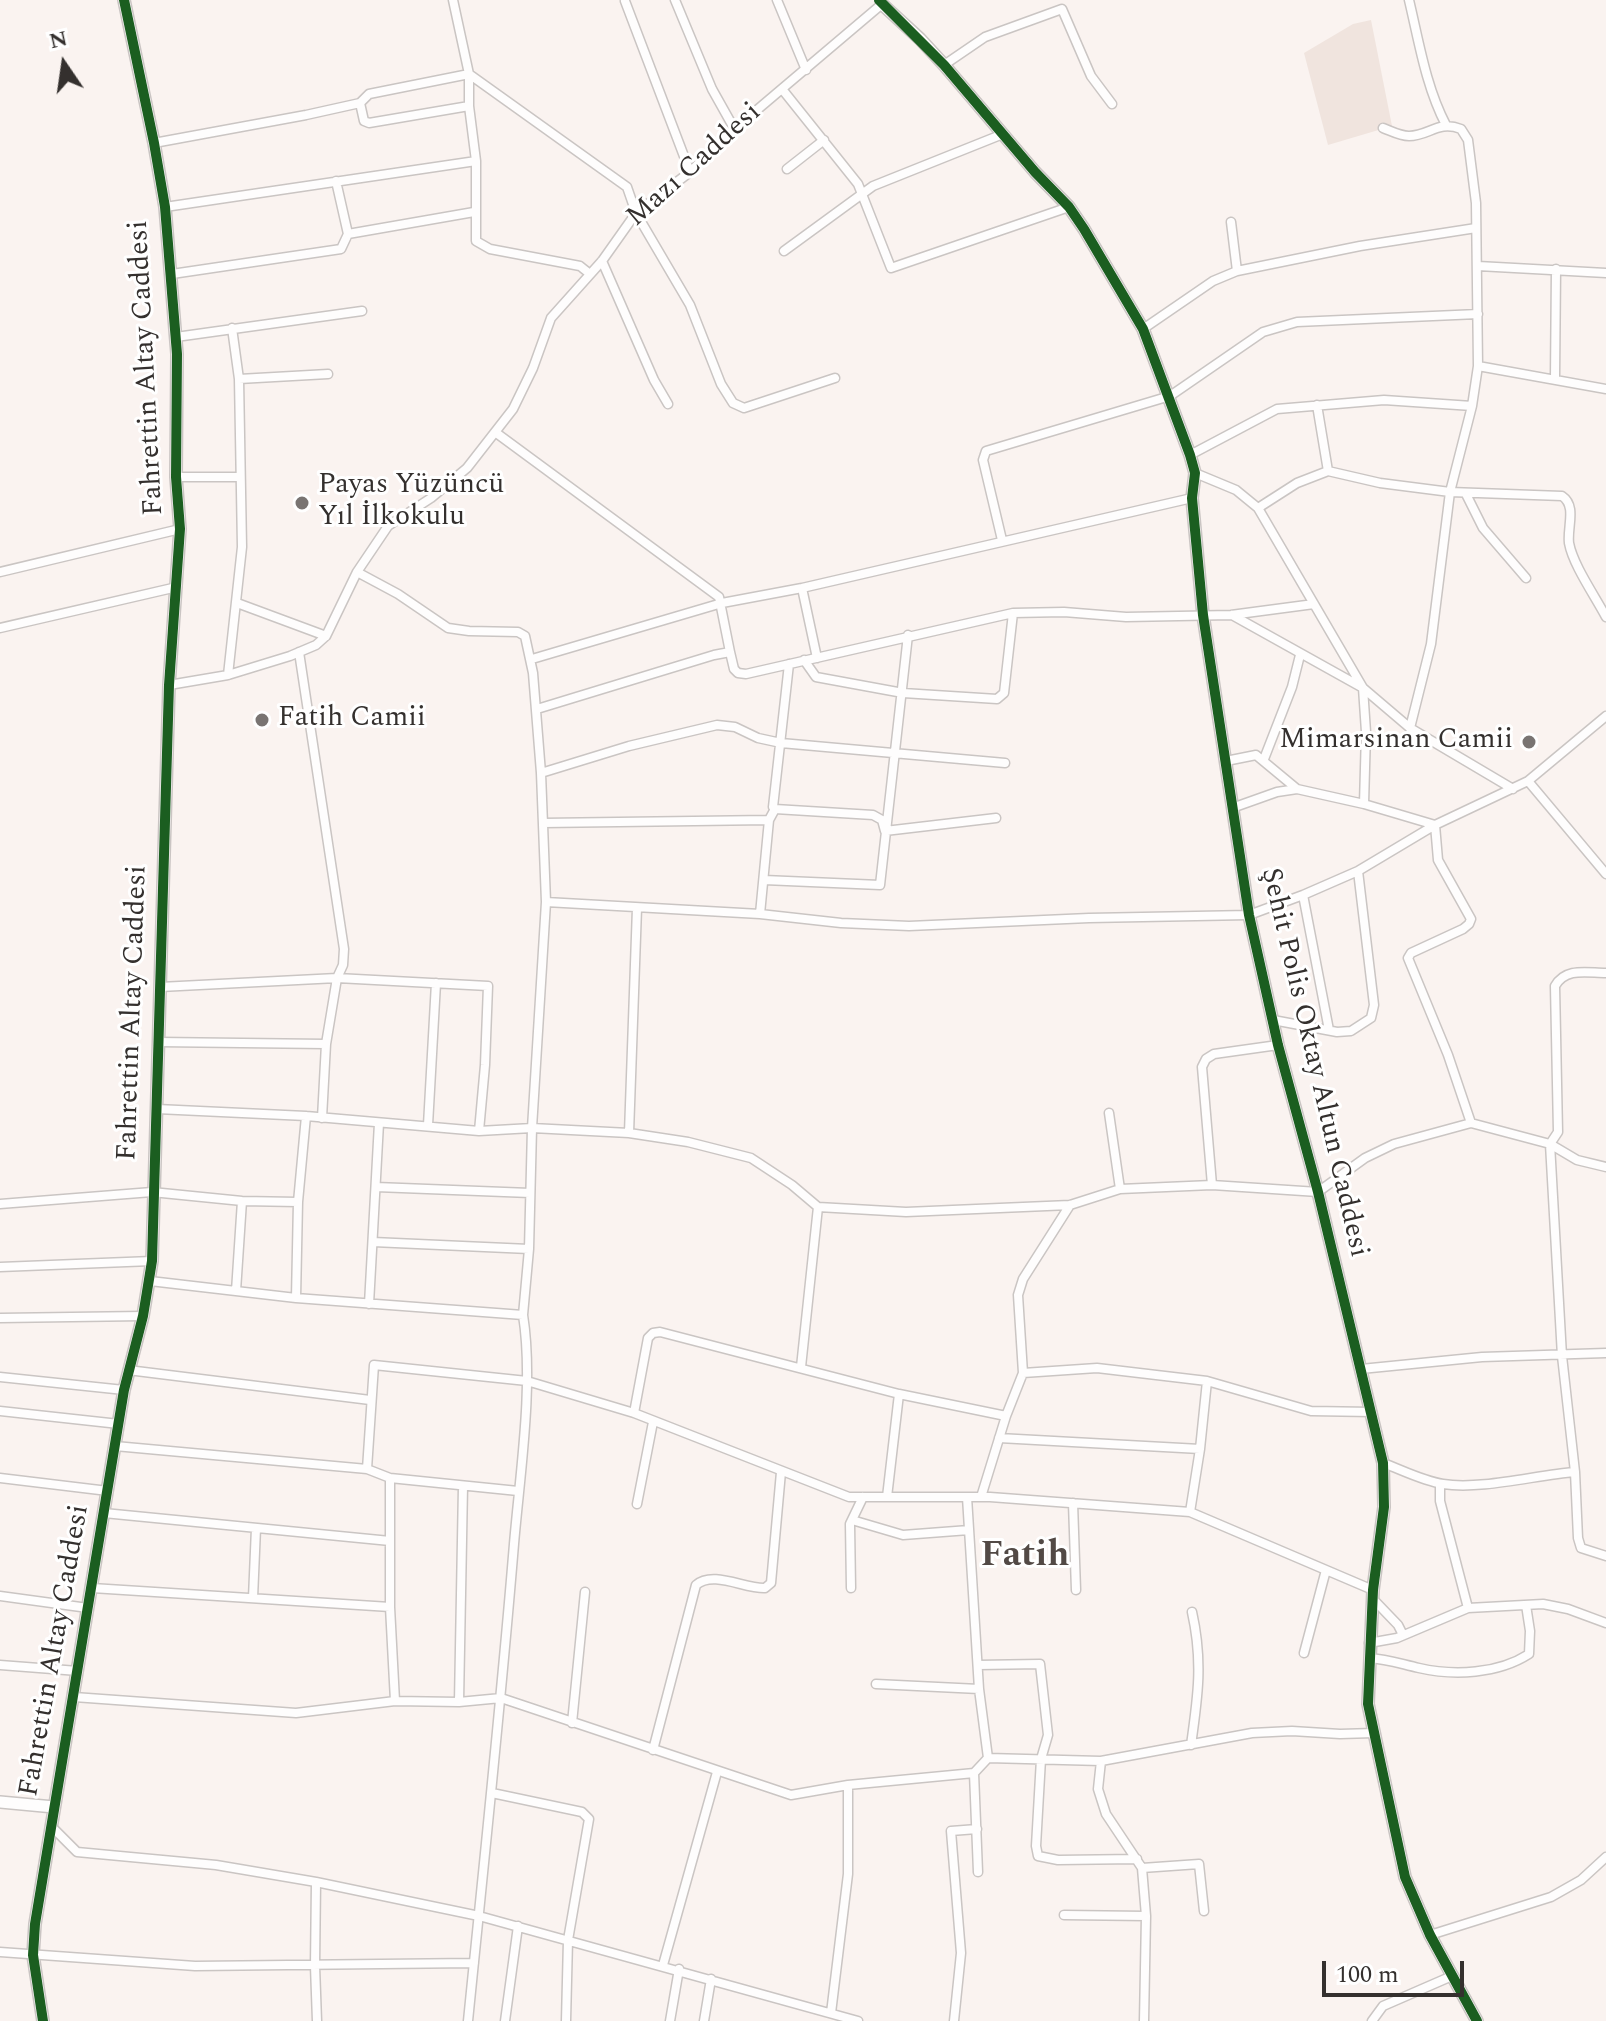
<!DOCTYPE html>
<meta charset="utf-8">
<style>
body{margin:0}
#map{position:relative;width:1606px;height:2021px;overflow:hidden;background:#faf3f0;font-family:Spectral,serif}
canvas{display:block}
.north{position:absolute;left:24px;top:24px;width:80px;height:80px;-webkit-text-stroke:6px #fff;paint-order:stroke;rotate:347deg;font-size:22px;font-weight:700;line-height:32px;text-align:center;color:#34302e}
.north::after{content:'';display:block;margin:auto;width:28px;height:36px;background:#34302e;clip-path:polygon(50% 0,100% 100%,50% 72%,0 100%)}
.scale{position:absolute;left:1322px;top:1961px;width:142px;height:36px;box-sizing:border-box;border:4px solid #34302e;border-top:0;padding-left:10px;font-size:24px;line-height:28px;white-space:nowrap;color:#34302e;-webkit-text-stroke:6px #fff;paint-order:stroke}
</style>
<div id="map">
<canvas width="1606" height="2021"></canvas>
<div class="north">N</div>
<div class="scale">100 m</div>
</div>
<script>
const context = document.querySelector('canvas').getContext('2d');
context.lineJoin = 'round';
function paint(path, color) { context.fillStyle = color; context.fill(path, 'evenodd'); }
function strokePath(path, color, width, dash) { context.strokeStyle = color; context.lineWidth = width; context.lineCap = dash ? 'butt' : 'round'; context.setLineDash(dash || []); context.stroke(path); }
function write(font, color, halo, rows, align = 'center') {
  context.font = font + ' Spectral,serif'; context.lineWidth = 6; context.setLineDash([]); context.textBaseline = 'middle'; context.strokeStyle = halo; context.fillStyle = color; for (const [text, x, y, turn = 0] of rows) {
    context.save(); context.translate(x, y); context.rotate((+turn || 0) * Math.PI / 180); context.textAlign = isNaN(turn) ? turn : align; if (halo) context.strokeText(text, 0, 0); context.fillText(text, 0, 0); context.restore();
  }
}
paint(new Path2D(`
 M1371,20L1392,126L1328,145L1304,53L1353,24Z`), '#f0e4de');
const street = new Path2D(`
 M453,0L469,74V106L476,161V241L490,249L580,266L590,274
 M675,0L712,89L735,130
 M777,0L806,70
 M1409,0C1419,42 1426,87 1446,125
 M625,1L690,172
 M944,65L985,37L1062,9L1091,76L1112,104
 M782,89L858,184L891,268L1069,207
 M360,103L364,121L369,123L469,106
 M1383,128C1391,131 1400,136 1409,136C1429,136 1438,120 1461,129L1468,140L1476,203L1478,366L1472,406L1450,492L1431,644L1410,728
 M154,143L306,115L360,103L369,94L469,74L627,187L636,213L690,305L721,384L733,403L744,408L835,378
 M787,169L824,140
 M336,181L348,234
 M165,207L476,161
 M1231,222L1237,271
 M784,251L873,186L1003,134
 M602,261L654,380L668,404
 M1478,266L1606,273
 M172,274L341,249L348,234L474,212
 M1143,329L1213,281L1237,271L1360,246L1476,228
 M176,337L362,311
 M1478,366L1606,389
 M1555,378L1556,269
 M239,379L328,374
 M1317,405L1328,471
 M495,432L719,597L730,652
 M1190,455L1277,409L1384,400L1472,406
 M1195,473L1236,490L1258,508L1363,688L1410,728L1513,789
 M176,477H240
 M1466,494L1483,528L1526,578
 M1258,508L1297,483L1328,471L1380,483L1450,492L1562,496C1577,506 1567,527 1569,543C1573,565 1595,596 1606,617
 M1002,540L983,460L986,451L1170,396L1263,332L1297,322L1478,314
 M0,572L180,529
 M357,572L398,594L448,628L469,631L518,632L525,636L533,673L541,773L629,746L717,725L735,727L758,738L781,743L1005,763
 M802,588L817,658
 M237,603L326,636
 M1232,615L1363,688L1366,732L1364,804
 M0,628L177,587
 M299,652L344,949L343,965L337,978L326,1044L322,1118
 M532,659L722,603L802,588L1192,498
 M804,660L816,677L903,693L997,699L1004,693L1013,613
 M228,675L242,547L239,379L232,328
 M169,685L228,675L290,656L316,645L326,636L357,572L388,526L431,498L467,468L513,409L533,368L551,318L602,261L636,213L690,172L738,126L882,4L880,1
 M537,709L714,655L730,652L734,669L738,673L746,674L1013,613L1064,612L1126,617L1231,615L1314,604
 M1264,759L1292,687L1300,655
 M1226,761L1256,755L1297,789
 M1528,781L1606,874
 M1232,808L1277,792L1297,789L1364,804L1435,825
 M775,809L873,815L882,820L885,831L996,818
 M543,823L769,820
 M764,880L880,885L908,635
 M1303,895L1329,1030
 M546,902L760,914L841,923L909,926L1089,918L1249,915L1303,895L1358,871L1435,825
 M760,914L769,820L775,809L773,807L789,664
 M1606,973C1587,973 1566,967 1555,986L1558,1132L1550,1144L1562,1356L1575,1472L1578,1538L1581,1548L1606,1556
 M160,987L337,978L488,986L485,1065L479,1131
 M1273,1020L1337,1032L1351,1031L1371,1018L1374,1005L1358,871
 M158,1042L326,1044
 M157,1109L306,1116L479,1131L532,1128L629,1133L688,1142L751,1158L792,1185L818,1207L906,1212L1070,1205L1120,1189L1212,1185L1318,1192L1365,1158L1394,1144L1471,1123L1550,1144L1577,1160L1606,1167
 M1109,1113L1120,1189
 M1471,1123L1448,1055L1408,958L1411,953L1463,929L1469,924L1471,919L1438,860L1435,825L1528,781L1606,716
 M428,1125L436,983
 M629,1133L637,908
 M1212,1185L1202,1067L1206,1059L1214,1054L1278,1045
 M376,1187L530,1193
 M0,1204L152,1192L242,1201L298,1202
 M373,1242L529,1249
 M0,1267L152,1261
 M150,1281L296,1298L523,1315C534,1384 520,1473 514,1544C501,1703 484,1862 468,2021
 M236,1291L242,1201
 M296,1298L298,1202L306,1116
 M369,1304L379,1123
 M523,1315L529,1249L532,1128L546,902L541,773
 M0,1318L143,1316
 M801,1367L818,1207
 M1361,1369L1482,1357L1606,1353
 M128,1370L370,1400
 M1023,1373L1097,1368L1207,1381L1200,1449L1190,1512
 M0,1377L124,1390
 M1207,1381L1311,1411L1372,1412
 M0,1411L119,1424
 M634,1413L648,1338L653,1333L660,1332L899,1394L1006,1416
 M999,1438L1200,1449
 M115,1446L367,1469L390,1478L518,1491
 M1383,1463C1402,1470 1423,1481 1443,1484C1481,1490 1536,1475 1575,1472
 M367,1469L374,1365L527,1381L634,1413L849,1497H990L1190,1512L1373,1590
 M0,1478L108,1491
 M1440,1484V1501L1468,1608
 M887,1497L899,1394
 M981,1497L1006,1416L1023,1373L1018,1295L1023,1279L1070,1205
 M1073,1503L1076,1590
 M637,1504L653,1422
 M104,1513L390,1541V1478
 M852,1520L903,1535L969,1530
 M390,1541V1607L395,1701
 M92,1588L390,1607
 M851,1588L850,1524L863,1497
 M0,1596L88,1608
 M253,1598L256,1528
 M1373,1599L1398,1625L1403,1635
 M1369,1643L1397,1638L1468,1608L1543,1604L1568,1609L1606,1623
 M1304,1653L1326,1570
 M1369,1658C1387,1659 1401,1664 1419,1668C1454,1676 1498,1674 1529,1654L1530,1631L1526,1605
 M0,1665L78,1671
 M978,1665L1040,1664L1048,1735L1041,1759L1036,1846L1038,1856L1058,1860L1137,1859
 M876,1684L979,1689
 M74,1697L296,1713L395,1701L459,1702L501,1698L791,1795L848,1785L974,1773L988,1758L979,1689L967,1497
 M459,1702L463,1486
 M572,1723L585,1592
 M1191,1745C1198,1696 1203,1661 1192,1612
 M653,1750L696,1585C713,1570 745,1589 765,1588L771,1583L781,1472
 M988,1758L1101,1761L1098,1789L1106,1814L1142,1868L1146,1916L1144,2021
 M1101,1761L1252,1733L1292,1731L1340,1734L1374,1733
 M974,1773L978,1872
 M492,1793L582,1812L589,1819L568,1940L566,2021
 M51,1826L77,1852L216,1865L316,1882L479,1916L858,2021
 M1142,1868L1199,1864L1204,1911
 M316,1882L315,1966L317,2021
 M1064,1915L1146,1916
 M1430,1935L1551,1897L1581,1880L1606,1857
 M0,1952L195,1966L474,1963
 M663,1965L717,1772
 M831,2013L848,1874V1785
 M505,2021L518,1926
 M670,2021L679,1969
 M704,2021L711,1979
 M954,2021L961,1953L951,1831L977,1829
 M1372,2021L1383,2006L1452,1976`);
const secondary = new Path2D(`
 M882,4L920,39L944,65L1035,172L1069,207L1084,229L1143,329L1190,455L1195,473L1192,498L1203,615L1249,915L1278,1045L1318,1192L1383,1463L1384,1507L1373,1590L1368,1704L1405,1877L1430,1935L1477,2021
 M0,1802L54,1807
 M43,2021L33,1955L35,1924L124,1390L143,1316L152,1261L169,685L180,529L176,477L177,354L165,207L154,143L124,0`);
strokePath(street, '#cac5c3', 11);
strokePath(secondary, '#cac5c3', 14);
strokePath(street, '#fefdfd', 8);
strokePath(secondary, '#fefdfd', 11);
strokePath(new Path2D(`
 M879,0L944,65L1035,172L1069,207L1084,229L1143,329L1190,455L1195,473L1192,498L1203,615L1249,915L1278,1045L1318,1192L1383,1463L1384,1507L1373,1590L1368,1704L1405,1877L1430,1935L1477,2021
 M43,2021L33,1955L35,1924L124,1390L143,1316L152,1261L169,685L180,529L176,477L177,354L165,207L154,143L124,0`), '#1b5e20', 10);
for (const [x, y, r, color] of [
 [302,503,8,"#797472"],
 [262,720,8,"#797472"],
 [1529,742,8,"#797472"]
]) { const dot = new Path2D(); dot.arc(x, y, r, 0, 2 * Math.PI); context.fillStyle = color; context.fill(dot); strokePath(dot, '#fff', 3); }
write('28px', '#34302e', '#fff', [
 ["Mazı Caddesi",695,166,-42],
 ["Fahrettin Altay Caddesi",148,368,-93],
 ["Fahrettin Altay Caddesi",134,1013,-88],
 ["Şehit Polis Oktay Altun Caddesi",1313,1063,77],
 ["Fahrettin Altay Caddesi",56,1651,-80]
]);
write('28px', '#34302e', '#fff', [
 ["Payas Yüzüncü",318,487],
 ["Yıl İlkokulu",318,519],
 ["Fatih Camii",278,720],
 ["Mimarsinan Camii",1513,742,"right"]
], 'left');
write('bold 36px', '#524945', '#fff', [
 ["Fatih",1025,1558]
]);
</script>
